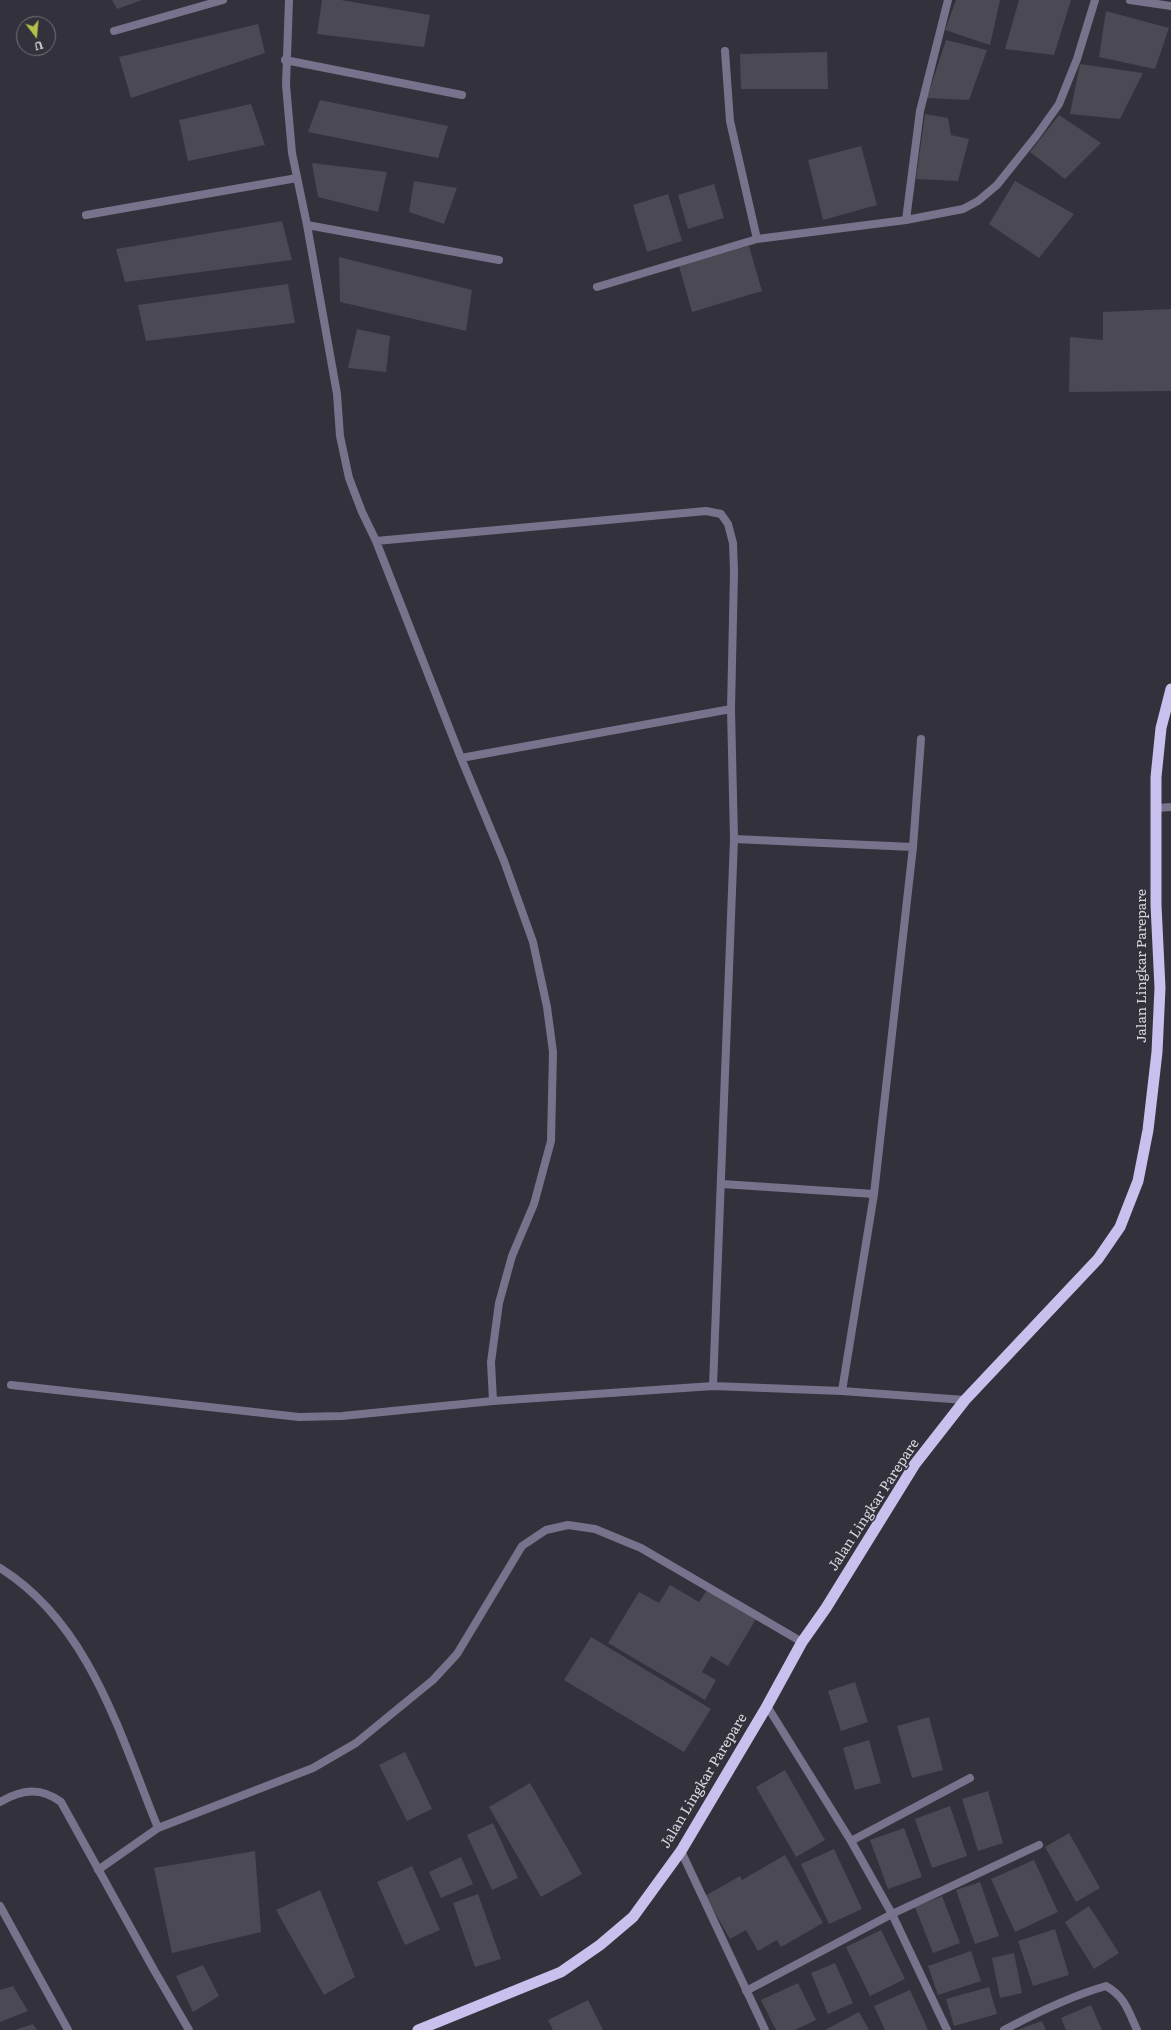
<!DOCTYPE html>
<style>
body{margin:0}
#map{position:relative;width:1171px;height:2030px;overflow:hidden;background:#33313b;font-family:Literata,serif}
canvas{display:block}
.north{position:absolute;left:16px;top:16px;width:40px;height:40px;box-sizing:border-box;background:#33313b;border:1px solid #74737b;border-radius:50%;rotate:164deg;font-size:11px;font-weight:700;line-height:16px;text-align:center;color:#d6d5dc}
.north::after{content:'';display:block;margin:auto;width:14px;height:18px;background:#b4c24a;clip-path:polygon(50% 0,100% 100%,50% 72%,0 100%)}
</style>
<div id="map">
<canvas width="1171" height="2030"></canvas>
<div class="north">U</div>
</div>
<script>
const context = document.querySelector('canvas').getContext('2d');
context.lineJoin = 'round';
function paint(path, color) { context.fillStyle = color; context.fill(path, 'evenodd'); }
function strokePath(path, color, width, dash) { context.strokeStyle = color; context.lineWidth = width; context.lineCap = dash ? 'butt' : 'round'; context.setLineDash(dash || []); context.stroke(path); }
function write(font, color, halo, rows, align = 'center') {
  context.font = font + ' Literata,serif'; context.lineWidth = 3; context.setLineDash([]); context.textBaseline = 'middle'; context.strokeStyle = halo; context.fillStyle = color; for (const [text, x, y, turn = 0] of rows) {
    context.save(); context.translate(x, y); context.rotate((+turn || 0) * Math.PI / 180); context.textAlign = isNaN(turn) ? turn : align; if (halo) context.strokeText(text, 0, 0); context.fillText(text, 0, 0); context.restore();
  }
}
paint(new Path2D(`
 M112,0H142L117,9Z
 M322,0H341L430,15L424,47L317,34Z
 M956,0H1000L990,45L945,30Z
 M1019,0H1071L1054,55L1005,49Z
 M1106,11L1169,28L1155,69L1099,57Z
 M258,24L265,53L131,98L119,57Z
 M946,40L987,50L969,100L927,98Z
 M827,52L828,89H741L740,54Z
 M1080,64L1143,73L1120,119L1070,114Z
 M320,100L448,126L438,158L308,132Z
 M251,104L265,145L188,161L179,120Z
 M925,114L948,118L951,135L969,139L958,181L916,179Z
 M1059,115L1101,143L1065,179L1030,152Z
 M861,146L877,205L823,220L808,160Z
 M312,163L387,172L378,212L318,197Z
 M414,181L457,188L444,224L409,212Z
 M1015,181L1074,214L1039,258L989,224Z
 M714,184L724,218L688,229L678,195Z
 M668,194L682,241L647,252L633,205Z
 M282,221L292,260L125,282L116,249Z
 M749,246L762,291L692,312L679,266Z
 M339,257L472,290L466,331L340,302Z
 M288,284L295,323L146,341L138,305Z
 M1171,309V391L1069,392L1070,337L1103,340V312Z
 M357,329L390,336L386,372L348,368Z
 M670,1585L699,1602L707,1590L756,1619L728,1666L711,1656L702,1672L716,1680L705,1700L608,1643L639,1592L659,1603Z
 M591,1637L711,1709L684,1752L564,1680Z
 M855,1682L868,1722L841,1731L828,1691Z
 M929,1717L943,1770L912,1778L897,1726Z
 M869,1740L881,1783L855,1790L843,1748Z
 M405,1752L432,1809L407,1821L379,1765Z
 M785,1770L825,1840L796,1857L756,1787Z
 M530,1783L582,1874L541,1897L489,1807Z
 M988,1791L1003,1843L978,1851L962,1799Z
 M950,1806L967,1856L932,1868L915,1819Z
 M493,1823L518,1878L492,1890L467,1835Z
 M904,1828L922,1877L888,1889L870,1840Z
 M1069,1833L1100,1888L1076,1902L1045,1847Z
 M834,1849L862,1909L829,1924L801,1864Z
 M255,1851L261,1932L172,1953L154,1868Z
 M785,1855L823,1923L781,1947L777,1940L758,1951L746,1930L730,1939L705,1896L740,1876L742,1880Z
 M461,1857L473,1884L441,1898L429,1872Z
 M1034,1860L1058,1912L1015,1932L991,1879Z
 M412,1866L440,1930L405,1945L377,1882Z
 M980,1882L999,1936L975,1944L956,1890Z
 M320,1890L355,1977L324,1995L276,1910Z
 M478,1894L501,1959L475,1967L453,1903Z
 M942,1896L960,1943L933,1953L915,1907Z
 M1089,1906L1119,1953L1094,1969L1065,1922Z
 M1055,1929L1069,1975L1033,1986L1018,1941Z
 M881,1930L905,1979L870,1996L846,1947Z
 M971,1951L981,1981L938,1995L928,1966Z
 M1014,1953L1022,1993L1000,1998L992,1958Z
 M835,1963L853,2003L828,2014L811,1973Z
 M203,1965L219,1996L193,2012L176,1976Z
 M798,1983L816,2020L795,2030H776L761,2000Z
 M13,1986L28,2011L0,2022V1990Z
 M989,1987L997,2014L954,2026L946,1999Z
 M910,1990L928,2030H885L874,2006Z
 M588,2000L603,2030H553L548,2020Z
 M1091,2005L1102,2030H1066L1061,2018Z
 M859,2012L869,2030H825Z
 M1042,2021L1046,2030H1017Z
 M33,2024L37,2030H15Z`), '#4b4954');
strokePath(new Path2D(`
 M289,0L286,85L292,153L307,225L337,394L340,436L349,478L362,512L376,541L461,758L504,861L533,942L547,1007L553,1052L551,1141L534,1204L512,1256L499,1303L491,1362L493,1401
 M1130,0L1171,6
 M114,31L223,0
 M725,51L730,121L757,239
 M285,60L462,95
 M86,215L297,178
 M906,220L920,111L948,0
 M307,225L499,260
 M597,287L757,239L906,220L963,209L978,201L997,185L1037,135L1059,104L1077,59L1095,0
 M376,541L706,511L721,514L728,524L733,543L734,572L731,709L734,839L713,1386
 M461,758L731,709
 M1157,808L1171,807
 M734,839L913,847L874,1194L842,1391
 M913,847L921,739
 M722,1184L874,1194
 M11,1385L299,1417L342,1416L493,1401L713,1386L842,1391L965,1400
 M0,1568C90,1624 120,1735 158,1828L313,1768L356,1743L433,1680L457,1654L522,1546L546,1530L568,1525L595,1529L641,1548L802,1642
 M767,1706L851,1841L892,1914L947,2030
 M0,1802C22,1789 41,1787 61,1802L154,1970L189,2030
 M851,1841L970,1778
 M681,1851L765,2030
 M98,1870L158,1828
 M0,1906L68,2030
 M746,1991L892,1914L1039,1845
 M1004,2030C1036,2013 1071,1996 1106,1986C1125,1997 1128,2010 1137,2030`), '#78728d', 8);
strokePath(new Path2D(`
 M418,2030L561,1972L600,1945L633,1917L681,1851L767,1706L802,1642L826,1608L915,1464L965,1400L1098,1259L1120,1227L1138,1181L1148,1130L1157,1052L1160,988L1156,905V777L1161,728L1171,689`), '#cac0ee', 11);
write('14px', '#d6d5dc', '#33313b', [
 ["Jalan Lingkar Parepare",1142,966,-90],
 ["Jalan Lingkar Parepare",874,1505,-57],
 ["Jalan Lingkar Parepare",704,1781,-59]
]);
</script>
